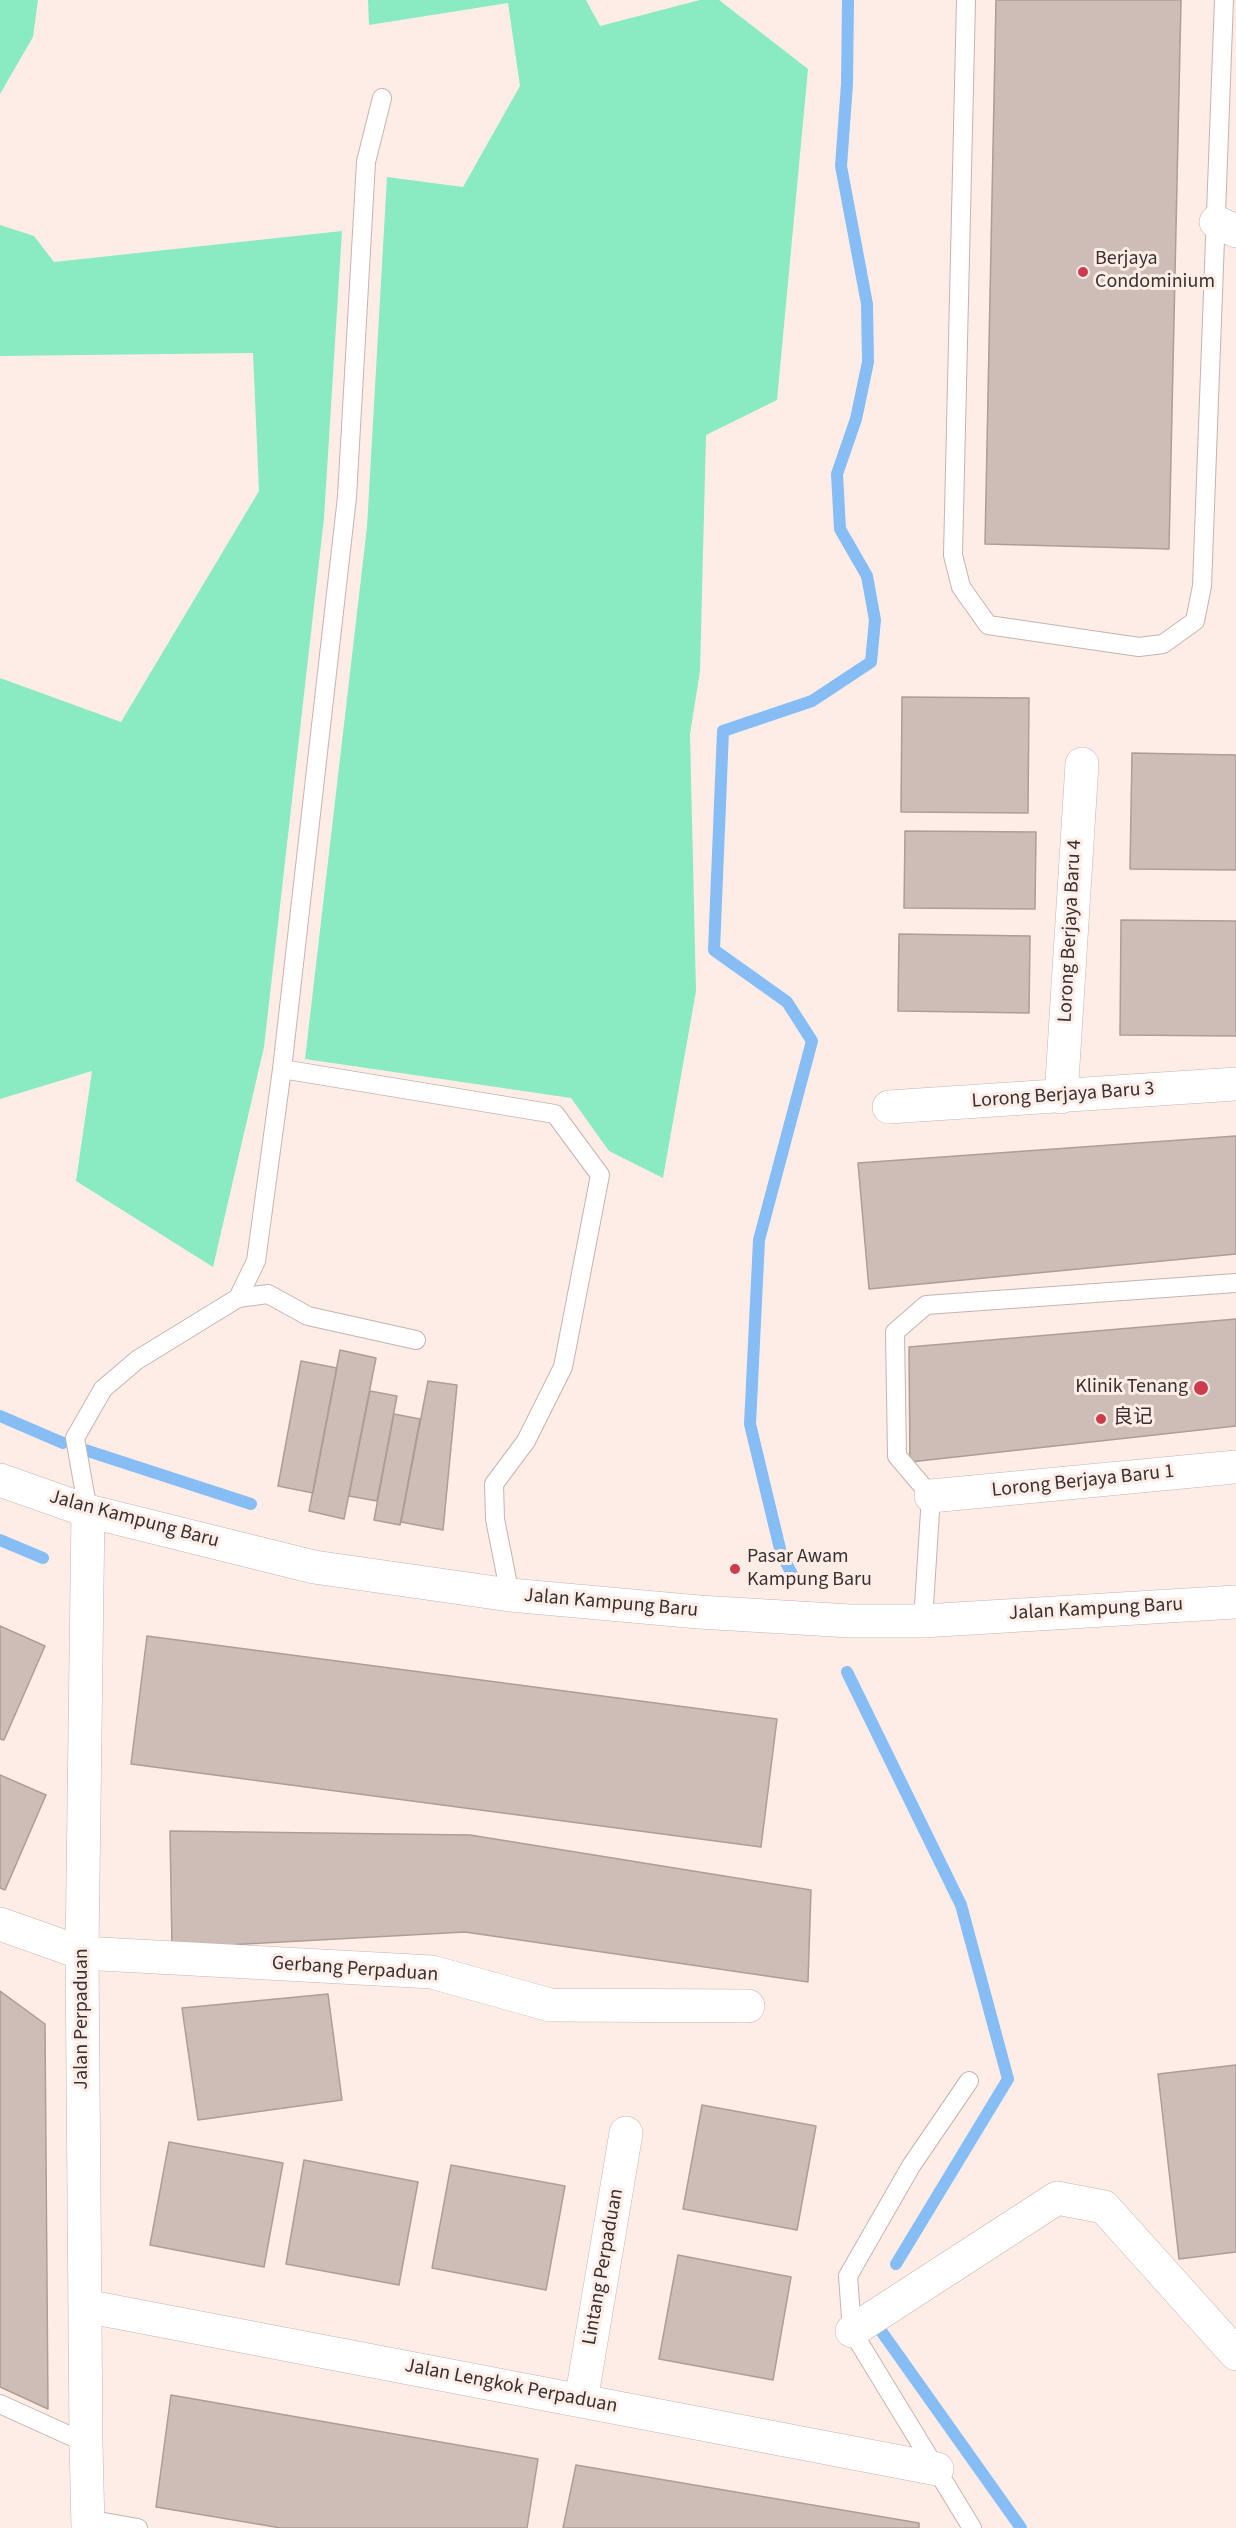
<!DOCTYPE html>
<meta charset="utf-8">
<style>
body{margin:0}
canvas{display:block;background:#feede7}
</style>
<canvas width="1236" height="2528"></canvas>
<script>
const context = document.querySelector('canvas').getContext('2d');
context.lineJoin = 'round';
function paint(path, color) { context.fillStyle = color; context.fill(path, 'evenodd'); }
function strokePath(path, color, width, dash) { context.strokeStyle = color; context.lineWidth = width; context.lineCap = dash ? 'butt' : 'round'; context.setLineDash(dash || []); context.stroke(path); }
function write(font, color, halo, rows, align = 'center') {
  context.font = font + ' "Source Sans 3","Noto Sans SC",sans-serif'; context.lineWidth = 6; context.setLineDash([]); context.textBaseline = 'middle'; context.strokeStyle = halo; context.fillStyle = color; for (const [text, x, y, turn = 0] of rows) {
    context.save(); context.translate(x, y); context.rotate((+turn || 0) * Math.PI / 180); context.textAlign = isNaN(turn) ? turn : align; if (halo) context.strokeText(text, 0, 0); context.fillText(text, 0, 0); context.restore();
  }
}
paint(new Path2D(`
 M0,0H38L33,37L0,94Z
 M368,0H586L600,26L700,0H719L808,69L777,400L706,435L700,671L690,734L696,991L663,1178L609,1151L571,1098L305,1059L367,527L387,177L463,187L520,86L508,3L369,25Z
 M0,225L34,236L54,262L342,231L324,518L264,1047L213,1267L76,1181L92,1071L0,1099V678L121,722L259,491L253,353L0,356Z`), '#8aeac1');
strokePath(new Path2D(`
 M0,1416L63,1443
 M85,1450L251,1504
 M0,1540L43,1558
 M794,1578L781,1553L750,1424L759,1240L812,1041L787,1002L714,950L723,731L812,701L871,662L875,620L867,576L840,529L837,474L856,419L868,362L867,304L841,166L847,84L848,0
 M847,1672L961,1905L1008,2079L896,2264
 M879,2328L1021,2528`), '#85bdf4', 12);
const building = new Path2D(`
 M996,0H1181L1169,549L985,544Z
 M902,697L1029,698L1028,813L901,812Z
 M1132,753L1236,755V870L1130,869Z
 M905,831L1036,832L1035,909L904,908Z
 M1121,920L1236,921V1036L1120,1035Z
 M899,934L1030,936L1029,1013L898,1011Z
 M1236,1136V1254L869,1289L858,1163Z
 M1236,1319V1426L910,1462L909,1347Z
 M340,1350L376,1358L344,1519L309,1511Z
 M301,1361L337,1368L313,1493L278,1486Z
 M428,1381L457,1385L443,1530L401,1522Z
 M370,1391L397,1396L377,1501L349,1496Z
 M394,1414L420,1419L400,1525L374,1520Z
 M0,1626L45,1646L4,1740L0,1739Z
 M147,1636L777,1719L761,1847L131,1764Z
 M0,1775L46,1795L5,1890L0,1888Z
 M170,1831L470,1835L811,1890L808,1982L465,1932L172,1948Z
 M0,1991L45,2024L48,2409L0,2387Z
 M328,1994L342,2100L198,2120L182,2008Z
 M1236,2065V2252L1179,2259L1158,2074Z
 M702,2105L816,2126L797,2230L683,2209Z
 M169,2142L283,2163L264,2267L150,2245Z
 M304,2160L418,2182L399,2285L286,2264Z
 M451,2165L565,2186L546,2290L432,2268Z
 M678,2255L791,2277L773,2380L659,2359Z
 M171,2395L538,2459L527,2528H281L156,2507Z
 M576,2465L919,2523V2528H563Z`);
paint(building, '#cebdb7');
strokePath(building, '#ad9d97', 1.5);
const service = new Path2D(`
 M966,0L953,555L961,587L988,625L1139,647L1163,644L1195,621L1202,586L1224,0
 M282,1069L555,1114L600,1175L563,1367L526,1441L494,1484L495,1519L510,1595
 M238,1298L268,1294L308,1316L416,1340
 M88,1511L75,1438L103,1389L137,1360L238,1298L256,1261L282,1069L347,497L366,162L382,98
 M923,1621L931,1496L897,1456L895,1332L926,1305L1236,1283
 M969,2081L911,2166L848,2276L852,2331L972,2528
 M0,2404L86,2443
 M87,2519L138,2528`);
const minor = new Path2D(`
 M1216,222L1236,231
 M1061,1097L1082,764
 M889,1107L1236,1084
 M931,1496L1236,1467
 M88,1511L82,1953L86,2443L88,2528
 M0,1924L82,1953L432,1972L550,2005L748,2006
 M85,2306L937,2469
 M852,2331L1057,2198L1104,2207L1236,2354
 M581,2401L626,2133`);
const secondary = new Path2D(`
 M0,1480L88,1511L314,1567L510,1595L699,1612L850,1621H923L1236,1602`);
strokePath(service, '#c4b4ae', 20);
strokePath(minor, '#c4b4ae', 34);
strokePath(secondary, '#c4b4ae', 34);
strokePath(service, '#fff', 18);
strokePath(minor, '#fff', 33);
strokePath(secondary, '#fff', 33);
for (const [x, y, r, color] of [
 [1083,272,6,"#cc3c4d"],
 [1201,1388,8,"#cc3c4d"],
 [1101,1419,6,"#cc3c4d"],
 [735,1569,6,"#cc3c4d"]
]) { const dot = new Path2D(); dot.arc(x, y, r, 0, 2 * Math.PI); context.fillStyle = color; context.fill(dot); strokePath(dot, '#feede7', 2); }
write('20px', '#37312f', '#feede7', [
 ["Berjaya",1095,260],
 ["Condominium",1095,283],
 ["Klinik Tenang",1188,1388,"right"],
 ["良记",1113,1419],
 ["Pasar Awam",747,1558],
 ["Kampung Baru",747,1581]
], 'left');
write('20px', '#37312f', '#feede7', [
 ["Lorong Berjaya Baru 4",1071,931,-87],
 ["Lorong Berjaya Baru 3",1063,1096,-4],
 ["Lorong Berjaya Baru 1",1083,1482,-6],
 ["Jalan Kampung Baru",134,1520,15],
 ["Jalan Kampung Baru",611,1604,5],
 ["Jalan Kampung Baru",1096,1610,-3],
 ["Gerbang Perpaduan",355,1970,4],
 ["Jalan Perpaduan",83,2019,-90],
 ["Lintang Perpaduan",604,2267,-80],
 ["Jalan Lengkok Perpaduan",511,2387,11]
]);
</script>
